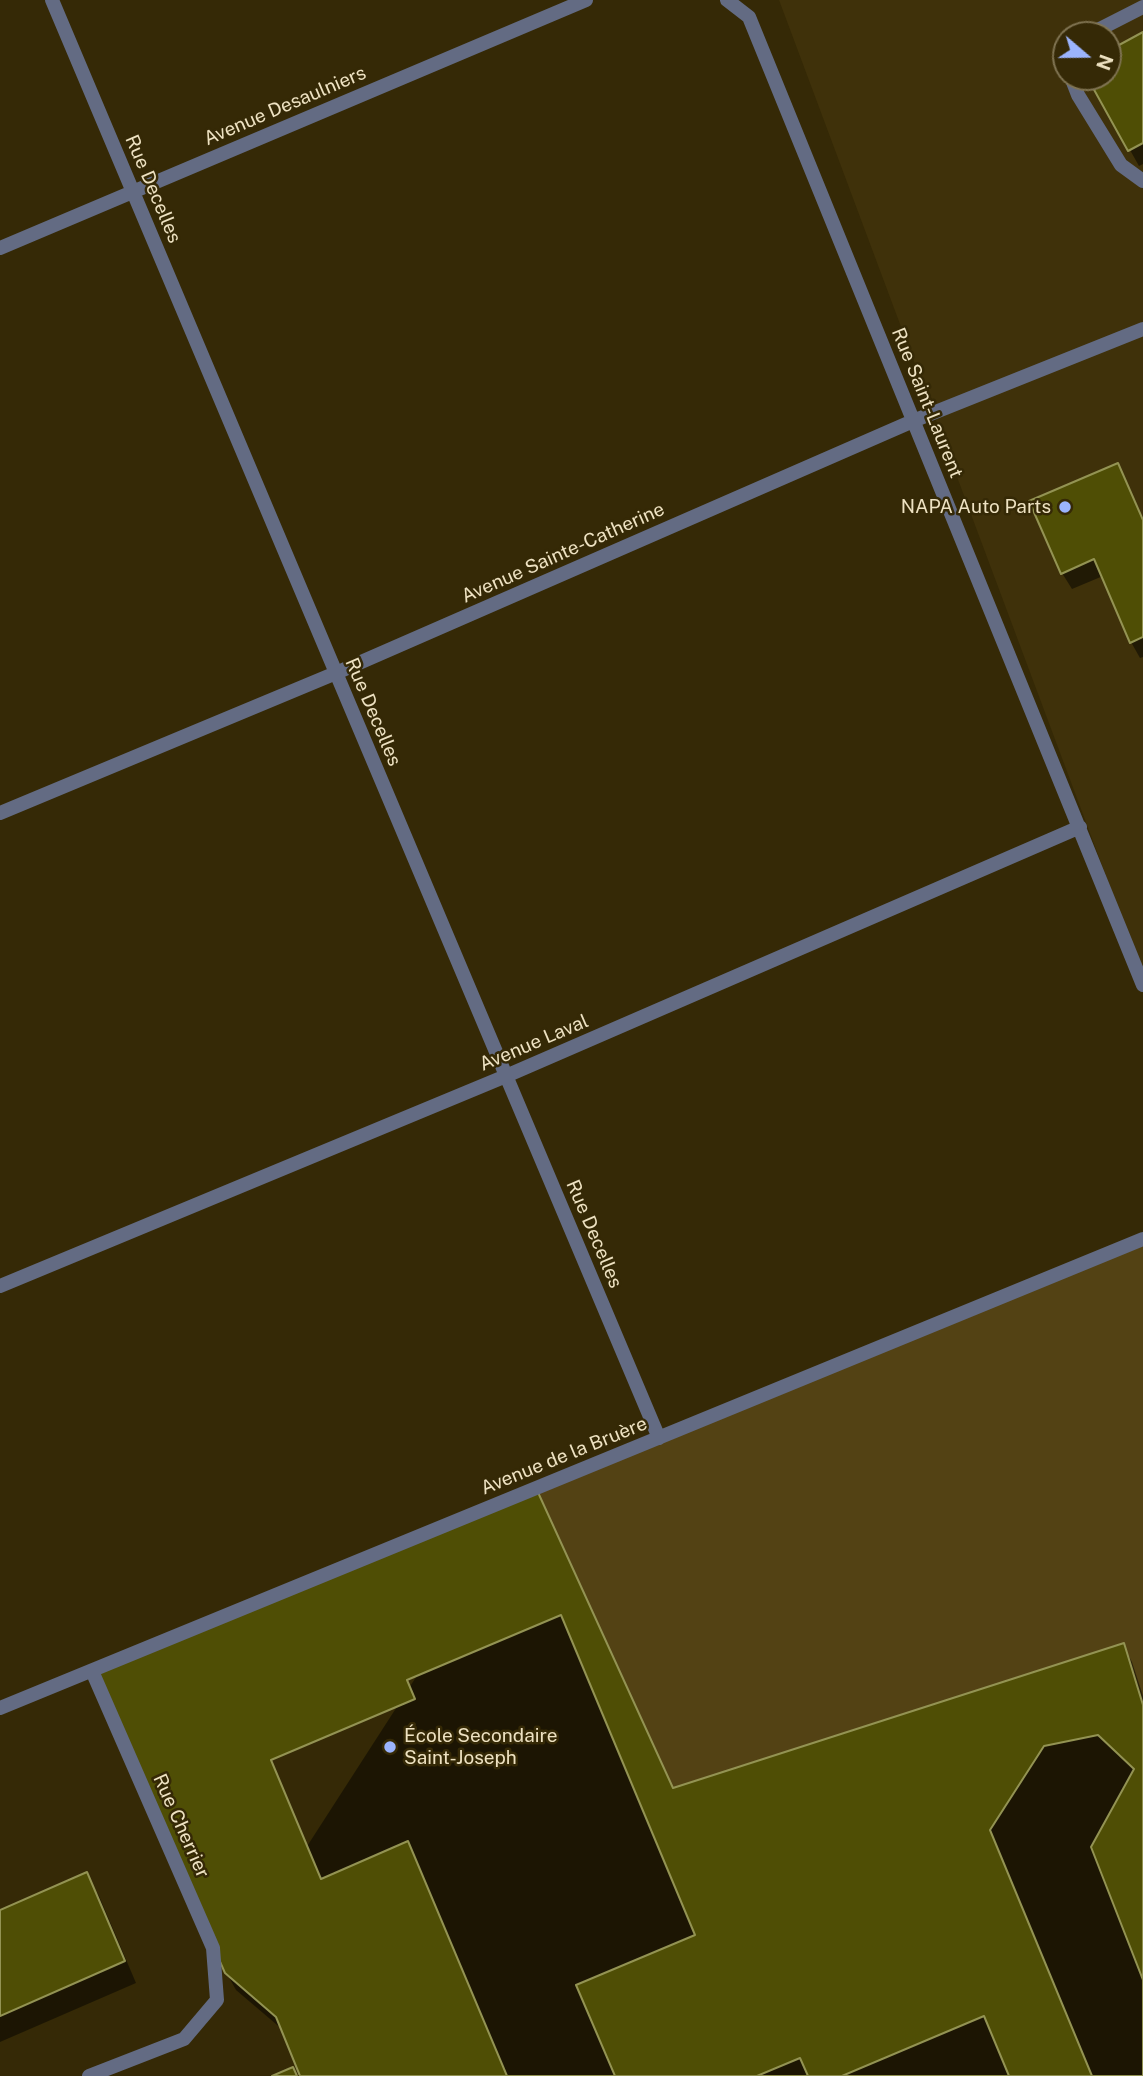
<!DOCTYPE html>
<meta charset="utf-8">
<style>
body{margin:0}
#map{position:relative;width:1143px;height:2076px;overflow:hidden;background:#352906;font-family:"Public Sans",sans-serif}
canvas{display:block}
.north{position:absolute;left:1052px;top:21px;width:70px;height:70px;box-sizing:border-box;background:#352906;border:2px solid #7f7351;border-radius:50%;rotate:110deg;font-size:19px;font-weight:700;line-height:28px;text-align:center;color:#eee2c2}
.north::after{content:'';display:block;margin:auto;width:24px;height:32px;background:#9bb4fd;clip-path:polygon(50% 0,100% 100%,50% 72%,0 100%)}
</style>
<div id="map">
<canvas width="1143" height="2076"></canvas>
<div class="north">N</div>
</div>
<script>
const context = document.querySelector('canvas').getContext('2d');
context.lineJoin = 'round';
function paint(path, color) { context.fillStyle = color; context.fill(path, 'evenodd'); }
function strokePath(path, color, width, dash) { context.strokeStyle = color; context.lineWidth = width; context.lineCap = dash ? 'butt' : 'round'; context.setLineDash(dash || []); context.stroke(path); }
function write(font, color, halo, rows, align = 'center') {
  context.font = font + ' "Public Sans",sans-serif'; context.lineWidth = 5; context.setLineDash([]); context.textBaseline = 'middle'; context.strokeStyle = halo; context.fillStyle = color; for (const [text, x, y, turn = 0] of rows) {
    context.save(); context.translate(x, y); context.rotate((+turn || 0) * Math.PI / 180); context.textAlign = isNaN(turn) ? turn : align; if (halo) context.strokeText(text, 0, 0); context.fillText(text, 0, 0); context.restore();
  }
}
paint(new Path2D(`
 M779,0H1143V975ZM1066,35H1108V77H1066Z`), '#3f310a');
paint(new Path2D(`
 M1143,1239V1705L1124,1644L673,1788L536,1488Z`), '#534214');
paint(new Path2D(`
 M1143,34V164L1139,166L1089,77H1108V53Z
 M1118,465L1143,518V657L1140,658L1131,642L1103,576L1072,589L1062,573Z
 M536,1491L674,1790L1123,1645L1132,1662L1143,1696V2076H302L283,2030L236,1990L226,1972Z
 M86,1875L99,1896L136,1983L0,2042V1912Z`), '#0007');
const building = new Path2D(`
 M1143,32V143L1128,151L1087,77H1108V51Z
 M1118,463L1143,520V637L1130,643L1094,559L1061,574L1029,501Z
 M536,1488L673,1788L1124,1643L1143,1705V2076H300L276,2017L225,1973L92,1671Z
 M561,1615L695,1935L576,1985L615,2076H507L408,1841L321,1879L271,1760L415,1699L407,1680Z
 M1098,1735L1134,1769L1091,1847L1143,1980V2076H1092L990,1830L1044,1746Z
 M87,1872L125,1961L0,2016V1910Z
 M984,2016L1009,2076H842Z
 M800,2058L808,2076H757Z
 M293,2067L297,2076H272Z`);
paint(building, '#4f4e05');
strokePath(building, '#939353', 2);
strokePath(new Path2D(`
 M1088,35L1143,7
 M1066,54L1063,59L1066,66
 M1071,77L1078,95L1121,165L1143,181`), '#636b83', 14);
strokePath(new Path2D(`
 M52,0L659,1438
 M727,0L749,17L1143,985
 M0,248L586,0
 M0,813L336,673L913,421L1143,329
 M0,1286L506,1076L1080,827
 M0,1708L1143,1239
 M89,2076L184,2039L217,2000L213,1948L92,1671`), '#636b83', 14);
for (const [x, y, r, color] of [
 [1065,507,7,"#9bb4fd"],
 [390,1747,7,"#9bb4fd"]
]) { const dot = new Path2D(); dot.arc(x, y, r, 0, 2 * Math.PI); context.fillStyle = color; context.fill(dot); strokePath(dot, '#352906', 2.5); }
write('19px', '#eee2c2', '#352906', [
 ["Avenue Desaulniers",285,106,-23],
 ["Rue Decelles",153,189,67],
 ["Rue Saint-Laurent",927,403,68],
 ["Avenue Sainte-Catherine",563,553,-24],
 ["Rue Decelles",373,712,67],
 ["Avenue Laval",534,1043,-23],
 ["Rue Decelles",594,1234,67],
 ["Avenue de la Bruère",564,1456,-22],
 ["Rue Cherrier",181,1826,66]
]);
write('19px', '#eee2c2', '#352906', [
 ["NAPA Auto Parts",1051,507],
 ["École Secondaire",404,1736,"left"],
 ["Saint-Joseph",404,1758,"left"]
], 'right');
</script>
